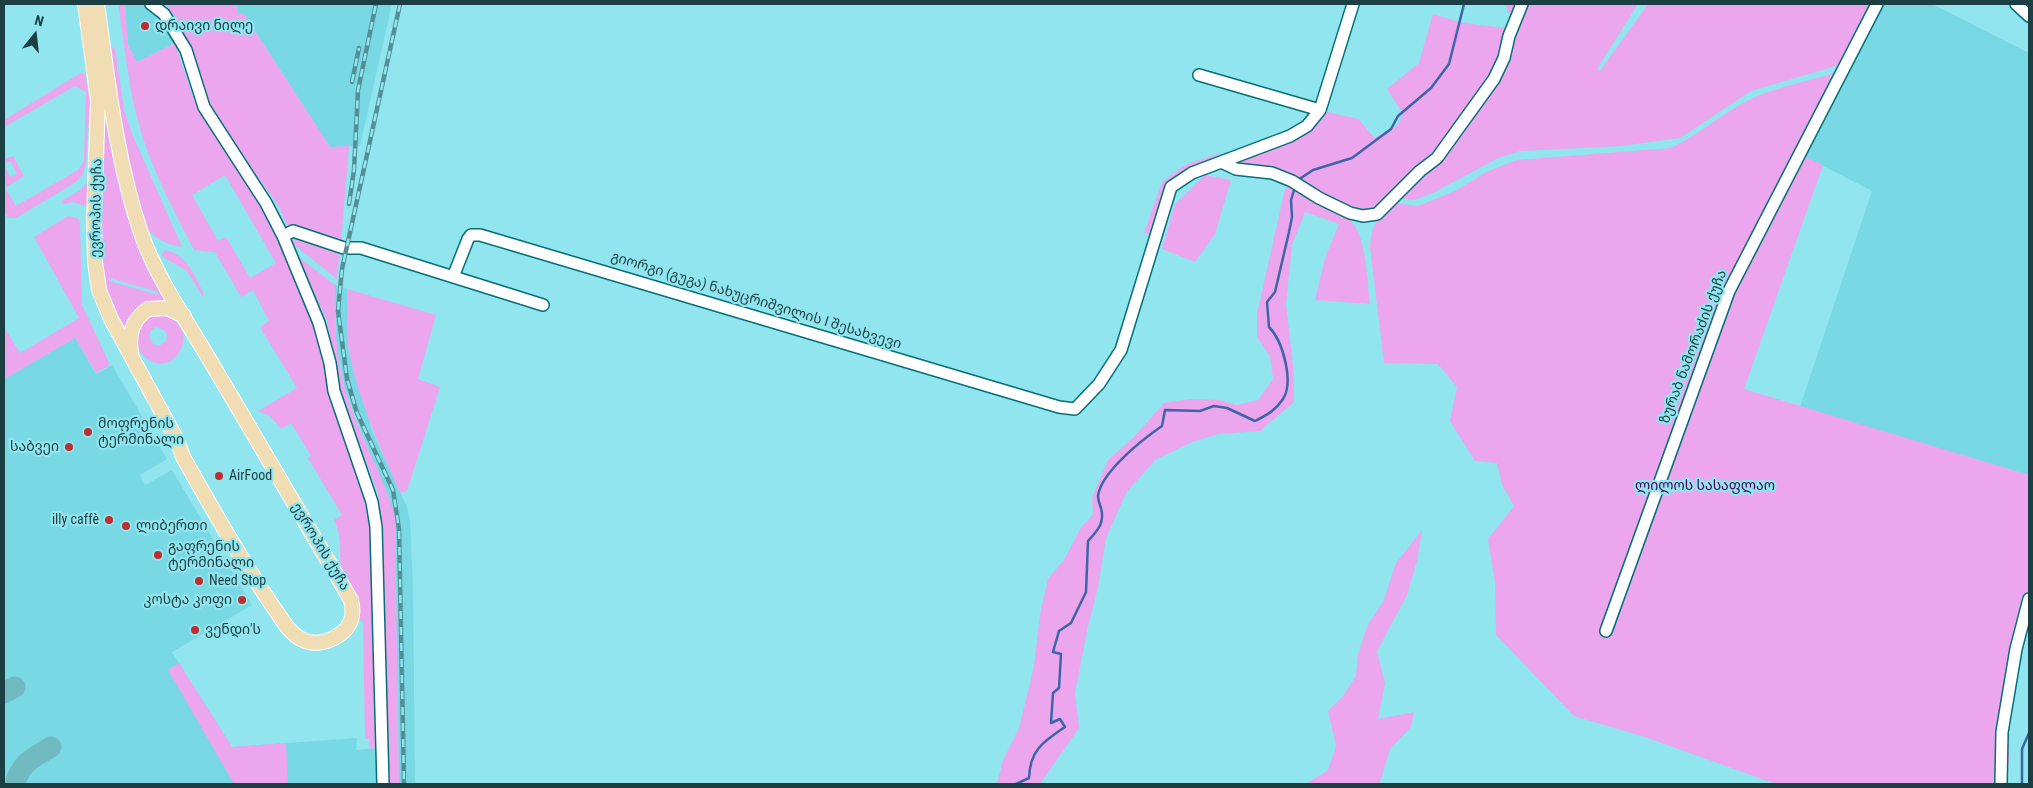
<!DOCTYPE html>
<meta charset="utf-8">
<style>
body{margin:0}
#map{position:relative;width:2033px;height:788px;overflow:hidden;background:#90e5ef;font-family:"Roboto Condensed",sans-serif}
canvas{display:block}
.frame{position:absolute;inset:0;border:5px solid #1b3f43;pointer-events:none}
.north{position:absolute;left:10px;top:10px;width:50px;height:50px;-webkit-text-stroke:4px #90e5ef;paint-order:stroke;rotate:16deg;font-size:14px;font-weight:700;line-height:20px;text-align:center;color:#1b3f43}
.north::after{content:'';display:block;margin:auto;width:18px;height:22px;background:#1b3f43;clip-path:polygon(50% 0,100% 100%,50% 72%,0 100%)}
</style>
<div id="map">
<canvas width="2033" height="788"></canvas>
<div class="frame"></div>
<div class="north">N</div>
</div>
<script>
const context = document.querySelector('canvas').getContext('2d');
context.lineJoin = 'round';
function paint(path, color) { context.fillStyle = color; context.fill(path, 'evenodd'); }
function strokePath(path, color, width, dash) { context.strokeStyle = color; context.lineWidth = width; context.lineCap = dash ? 'butt' : 'round'; context.setLineDash(dash || []); context.stroke(path); }
function write(font, color, halo, rows, align = 'center') {
  context.font = font + ' "Roboto Condensed","Noto Sans Georgian",sans-serif'; context.lineWidth = 4.5; context.setLineDash([]); context.textBaseline = 'middle'; context.strokeStyle = halo; context.fillStyle = color; for (const [text, x, y, turn = 0] of rows) {
    context.save(); context.translate(x, y); context.rotate((+turn || 0) * Math.PI / 180); context.textAlign = isNaN(turn) ? turn : align; if (halo) context.strokeText(text, 0, 0); context.fillText(text, 0, 0); context.restore();
  }
}
paint(new Path2D(`
 M125,4H146L162,19L175,43L137,62L128,45Z
 M236,4H392L360,146L330,147L244,14H238Z
 M1881,4H1932L2029,53V475L1800,407L1872,191L1806,157Z
 M335,285L347,289L348,349L372,431L407,507L410,520L413,588L415,784H399L395,517L345,389L336,343Z
 M75,338L96,374L112,365L167,459L140,475L145,485L172,470L252,605L172,652L232,747L357,738L356,750L375,748L377,784H4V374L6,378Z`), '#78d8e4');
paint(new Path2D(`
 M118,4H125L128,45L137,62L175,43L193,97L203,117L264,208L311,311L366,495L371,526L375,748L369,749L370,739H365L363,622C353,616 343,585 341,573C339,554 343,538 334,520L342,515L308,458L311,456L291,423L281,429L270,416L258,411L297,388L260,327L269,321L253,290L241,297L215,252L194,250C171,205 146,159 135,109C127,75 124,39 118,4ZM225,175L276,263L250,278L226,237L218,241L192,195Z
 M165,4H236L238,13L244,14L330,147L349,146L341,243L288,228L279,207L215,117L177,19Z
 M1505,4H1519L1493,76L1435,157L1377,211L1364,213L1241,166L1236,161C1271,148 1304,143 1328,112L1359,119L1374,138L1397,126L1403,114L1387,89L1419,63L1433,14L1463,23L1506,28L1512,18Z
 M1525,4H1638L1597,69L1600,71L1648,4H1873L1843,64L1751,91L1680,138L1621,146L1520,151L1498,158L1433,193L1414,200L1399,198L1498,80Z
 M115,48L124,110L133,136L182,247C166,244 153,239 144,224L124,147L109,49Z
 M101,64L115,143L171,304L160,302L124,334L107,298L101,264ZM109,278L158,292V295L109,281Z
 M1839,72L1704,345L1716,347L1734,289L1803,162L1806,157L1823,165L1744,389L2029,475V625H2026L2010,717L2009,763L2001,784H1776L1645,737L1574,716L1496,635L1495,583L1488,539L1514,506L1502,485L1497,463L1475,461L1450,421L1457,387L1438,364L1384,363L1370,247C1372,223 1377,218 1394,203L1418,206L1455,191L1488,171L1517,160L1671,148C1698,135 1720,115 1747,101C1775,87 1809,81 1839,72Z
 M79,74H85L90,102L86,162L83,174L76,182L16,218H8L4,211V165L10,177L17,174L10,161L4,164V159L13,156L24,176L5,188L16,206L78,170L84,161L86,92L75,86L6,126L4,120Z
 M1223,152L1182,175L1164,194L1149,234L1144,233L1162,182L1185,165Z
 M1205,175L1231,180L1215,234L1195,262L1162,249L1175,204Z
 M87,183L88,207L73,202L63,204L61,201L79,191Z
 M1292,183C1311,194 1336,204 1351,221C1367,238 1367,281 1370,304L1315,300L1325,258L1339,224L1305,212L1292,245L1286,304L1294,375V402L1260,431L1218,434L1192,442L1155,460L1126,493L1106,538L1098,587L1088,626L1075,693L1079,728L1040,784H997L1003,760L1019,728L1034,666L1040,614L1048,579L1064,560L1080,529L1093,514L1092,498L1108,460L1133,438L1164,403L1190,399L1219,400L1237,405L1258,400L1273,379L1270,356L1257,337V314L1285,189Z
 M68,216L79,219L80,223L82,305L110,365L96,373L75,338L6,378L4,374V327L20,353L79,318L34,237Z
 M296,235L340,249L337,279L291,242L292,237Z
 M165,250C186,254 195,275 203,292V297L187,271L163,257L162,254Z
 M296,255L335,285C334,320 336,354 345,388C357,433 383,472 395,517L399,784H390L382,523L378,494L339,389L327,321Z
 M347,289L436,315L418,379L440,387L407,491L400,493C380,447 358,400 349,351C345,331 348,308 347,289Z
 M155,314C174,314 190,330 181,349C160,391 105,330 155,314ZM156,327L164,330L167,335L166,341L159,346L153,344L149,336L151,330Z
 M1422,530L1417,561L1407,595L1377,651L1385,683L1378,719L1414,712L1411,727L1390,749L1380,782L1377,784H1306L1328,770L1336,746L1328,711L1343,696L1356,676L1358,655L1368,624L1383,602L1396,563Z
 M179,663L232,747L286,743L288,784H234L168,670Z`), '#eba6ee');
strokePath(new Path2D(`
 M1298,180L1313,170L1352,158L1391,129L1398,116L1431,88L1449,64L1464,4
 M1016,784L1029,778C1030,750 1043,742 1065,727L1060,719L1051,723L1053,693L1059,688L1061,654L1053,652L1059,631L1071,623L1086,592L1088,541C1098,530 1105,523 1101,508C1100,505 1098,500 1098,496C1101,472 1143,439 1162,426L1165,410L1200,411L1214,406L1227,408L1255,421C1267,415 1276,410 1283,399C1294,382 1283,341 1269,327L1267,302L1275,292L1289,232L1292,217L1291,200L1295,187
 M2022,784V749L2029,733`), '#3f64a5', 2.5);
strokePath(new Path2D(`
 M4,693L15,687
 M15,784C21,762 33,758 51,747`), '#72bac2', 21);
const minor = new Path2D(`
 M151,4L164,14L186,50L204,107L266,203L283,236L319,323L330,363L334,391L372,502L376,527L383,784
 M2016,4L2029,16
 M1199,75L1320,110
 M1221,162L1236,169L1272,173L1292,181L1319,198L1350,213L1363,216L1377,214L1420,171L1437,158L1494,79L1504,58L1509,36L1522,4
 M283,236L293,231L344,248H361L543,305
 M453,277L468,239L471,235H480L1059,407L1075,409L1099,384L1121,350L1171,187L1192,173L1290,136L1307,126L1320,110L1353,4
 M1606,631L1729,291L1877,4
 M2001,784L2002,732L2016,649L2029,599`);
const major = new Path2D(`
 M85,4L98,101L94,219L95,262L99,290L111,319L177,440L183,457C212,508 241,560 274,608C282,619 289,633 301,639C315,647 333,641 344,631C353,622 354,612 351,600C305,521 258,442 211,362C187,321 157,279 141,233C116,160 108,80 97,4
 M131,352C128,334 132,320 148,309L167,308L184,316`);
strokePath(minor, '#056f79', 14);
strokePath(major, '#fff', 16);
strokePath(minor, '#fff', 11);
strokePath(major, '#f1ddb3', 14);
const rail = new Path2D(`
 M400,4L342,269L338,311L347,379L357,413L393,490L399,529L404,784
 M352,82L359,48
 M349,204L354,170L358,90L376,4`);
strokePath(rail, '#538f96', 4.5);
strokePath(rail, '#90e5ef', 2.5, [8]);
for (const [x, y, r, color] of [
 [145,26,5,"#be2e30"],
 [88,432,5,"#be2e30"],
 [69,447,5,"#be2e30"],
 [219,476,5,"#be2e30"],
 [109,520,5,"#be2e30"],
 [126,526,5,"#be2e30"],
 [158,555,5,"#be2e30"],
 [199,581,5,"#be2e30"],
 [242,600,5,"#be2e30"],
 [195,630,5,"#be2e30"]
]) { const dot = new Path2D(); dot.arc(x, y, r, 0, 2 * Math.PI); context.fillStyle = color; context.fill(dot); strokePath(dot, '#90e5ef', 2); }
write('14px', '#1b3f43', '#90e5ef', [
 ["დრაივი ნილე",155,26],
 ["მოფრენის",98,424],
 ["ტერმინალი",98,440],
 ["საბვეი",59,447,"right"],
 ["AirFood",229,476],
 ["illy caffè",99,520,"right"],
 ["ლიბერთი",136,526],
 ["გაფრენის",168,547],
 ["ტერმინალი",168,563],
 ["Need Stop",209,581],
 ["კოსტა კოფი",232,600,"right"],
 ["ვენდი'ს",205,630]
], 'left');
write('14px', '#1b3f43', '#90e5ef', [
 ["ევროპის ქუჩა",97,208,-89],
 ["გიორგი (გუგა) ნახუცრიშვილის I შესახვევი",756,301,17],
 ["ზურაბ ნამორაძის ქუჩა",1694,347,-69],
 ["ევროპის ქუჩა",320,547,59]
]);
write('14px', '#500155', '#90e5ef', [
 ["ლილოს სასაფლაო",1705,486]
]);
</script>
